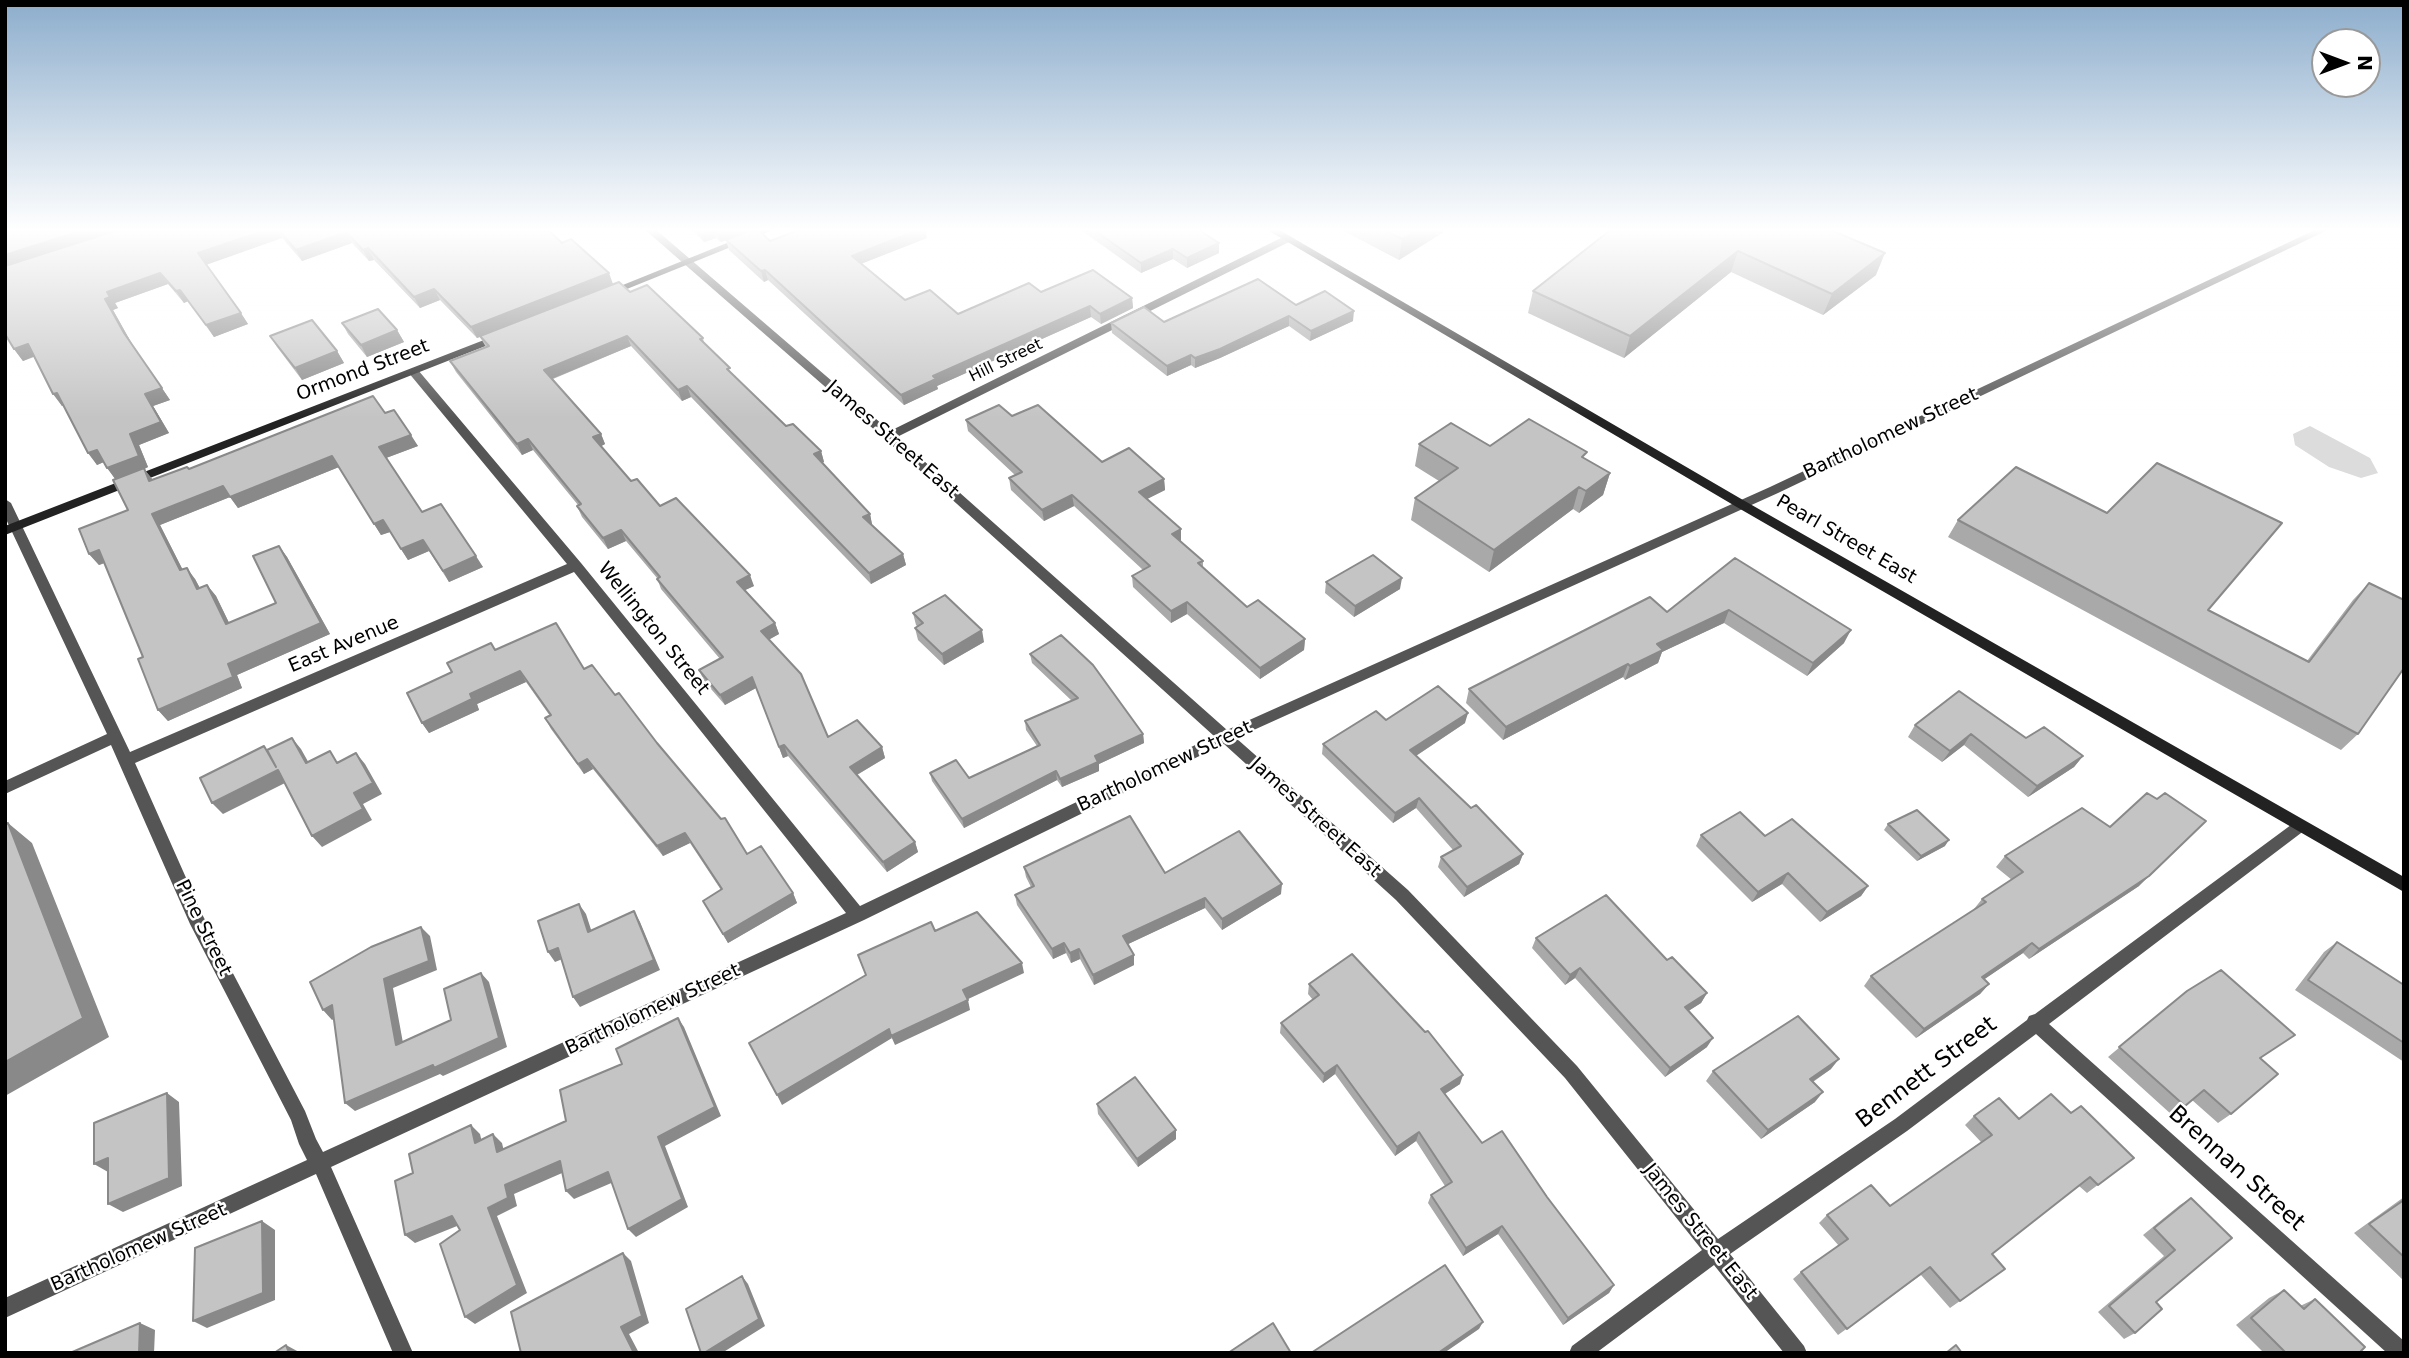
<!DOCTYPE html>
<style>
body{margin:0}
#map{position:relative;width:2409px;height:1358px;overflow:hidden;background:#fff;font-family:"DejaVu Sans",sans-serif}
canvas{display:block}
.frame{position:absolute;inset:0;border:7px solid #000;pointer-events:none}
.north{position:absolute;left:2311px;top:28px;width:70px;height:70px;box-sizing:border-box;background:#fff;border:2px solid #999;border-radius:50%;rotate:90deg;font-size:19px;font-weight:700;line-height:28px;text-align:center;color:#000}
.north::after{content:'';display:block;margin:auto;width:24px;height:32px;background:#000;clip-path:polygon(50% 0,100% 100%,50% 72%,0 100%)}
</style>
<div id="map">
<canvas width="2409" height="1358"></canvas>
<div class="frame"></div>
<div class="north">N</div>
</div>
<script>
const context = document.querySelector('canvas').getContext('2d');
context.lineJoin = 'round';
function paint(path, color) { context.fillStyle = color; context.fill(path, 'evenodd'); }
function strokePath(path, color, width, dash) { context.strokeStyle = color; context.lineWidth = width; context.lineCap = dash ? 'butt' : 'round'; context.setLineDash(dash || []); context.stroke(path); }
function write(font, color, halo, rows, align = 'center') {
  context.font = font + ' "DejaVu Sans",sans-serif'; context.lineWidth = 5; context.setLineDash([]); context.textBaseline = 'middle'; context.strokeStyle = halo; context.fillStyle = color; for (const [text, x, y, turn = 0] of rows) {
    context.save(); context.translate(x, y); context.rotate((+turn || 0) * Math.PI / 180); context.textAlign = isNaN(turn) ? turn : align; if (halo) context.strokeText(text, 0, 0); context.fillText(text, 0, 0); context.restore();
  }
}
paint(new Path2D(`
 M2310,426L2370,458L2378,473L2361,478L2329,467L2295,445L2293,434Z`), '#dcdcdc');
paint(new Path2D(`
 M643,228H654L890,431L1283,237H1291V241L897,437L1227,730L1770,487L2319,228H2332L1778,493L1236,738L1408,890L1577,1066L1718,1239L1895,1119L2027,1020L2029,1016L2035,1014L2295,822L2300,820L2305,822L2308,826L2305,830L2049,1024L2404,1341V1353H2387L2036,1034L1907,1131L1730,1254L1804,1346L1807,1353H1784L1714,1265L1596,1353H1569L1572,1346L1702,1250L1565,1078L1396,900L1224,744L864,920L331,1167L413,1353H393L316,1174L5,1318V1298L307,1160L299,1144L291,1120L190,924L111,745L5,794V781L107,734L5,517V499L11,503L130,752L567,564L408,372L410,370H418L581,563L860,906L1214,736L885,439ZM574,572L846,913L323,1152L316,1139L305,1111L203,916L135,763Z`), '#555');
paint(new Path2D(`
 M764,228H778L612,295H604L603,293Z
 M1264,228H1276L1743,500L2404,877V892L1735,506Z
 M502,333L507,336L506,338L5,535V526Z`), '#222');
paint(new Path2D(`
 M5,228H546L562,243L613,284L630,292L703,338L704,343L732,373L786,426L821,451L824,462L822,463L870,514L872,525L903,554L906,565L871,584L691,397L682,401L631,346L553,379L601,434L605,444L601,446L631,481L754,586L745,590L775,623L779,634L769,639L828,737L882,747L885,758L857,775L915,842L918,852L887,872L788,756L783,758L756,688L725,705L704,681L699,670L720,659L661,589L657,578L626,541L608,549L582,517L577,506L578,505L533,450L522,455L456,372L450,361L486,347L480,337L477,338L440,300L420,308L374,260L369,261L352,243L302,261L282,238L206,264L248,324L214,337L188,301L184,303L168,284L115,303L118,308L113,310L132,344L170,400L153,406L169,433L139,445L148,467L144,469L153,480L385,413L418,446L386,458L422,512L483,567L449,582L429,551L408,560L390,532L381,535L339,467L238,508L230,497L160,525L182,569L195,579L200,588L207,585L216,596L229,623L276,603L279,546L287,557L330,634L237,675L242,688L168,721L158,710L143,657L105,563L99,565L89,554L128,510L115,479L104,462L97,465L63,405L62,406L34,357L23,361L14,349Z
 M690,228H750V230L770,241L927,238L861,264L905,300L958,314L1041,292L1132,298L1133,308L1101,324L1091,317L937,386L938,389L904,405L768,280L764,282L729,250L726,240L721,242L716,238L704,242Z
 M1078,228H1196L1219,253L1187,268L1173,259L1141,273Z
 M1338,228H1450L1399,260Z
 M1613,228L1876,275L1823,315L1731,272L1624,358L1528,313L1533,291Z
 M1296,305L1353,321L1310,341L1289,326L1220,358L1195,368L1191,365L1167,376L1112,333L1111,323L1164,322Z
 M342,323L397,330L404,342L367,357L348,334Z
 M270,336L337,351L344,363L302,380L277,347Z
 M1012,416L1102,462L1164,479L1165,490L1147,499L1181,541H1180L1203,561V567L1247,607L1305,639L1304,650L1260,679L1187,614L1171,623L1133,587L1132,576L1143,570L1074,506L1044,521L1011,490L1009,478L1015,475L968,431L966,420Z
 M1419,444L1490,446L1585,459L1610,473L1603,495L1579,513L1573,509L1489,572L1411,520L1415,498L1439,481L1415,466Z
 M2107,513L2268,540L2208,610L2307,661L2353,600L2369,583L2358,734L2341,750L1948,537L1958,520Z
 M1735,558L1844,643L1807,676L1724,623L1662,652L1658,663L1625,680L1623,677L1503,740L1466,703L1469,689L1667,612Z
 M1326,582L1400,589L1354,617L1325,593Z
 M913,613L984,642L944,665L918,640L915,628L918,627L916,625Z
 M495,650L584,669L615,695L657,743L747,854L793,893L797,903L728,943L708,910L721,890L690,843L663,856L593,769L584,774L551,729L545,718L550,716L526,682L477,704L479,710L429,733L422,723L452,672Z
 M1030,654L1143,734L1144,743L1099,764V771L1062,787L1057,780L964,828L932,781L930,773L969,778L1037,746L1026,730L1025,721L1072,701L1032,663Z
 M1386,720L1465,723L1416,756L1471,808L1523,854L1519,864L1464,897L1438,867L1441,857L1453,850L1416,808L1393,823L1322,754L1323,744Z
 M1915,725L2026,738L2083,756L2074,767L2028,797L1964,745L1942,762L1908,737Z
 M1888,824L1945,846L1917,861L1884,830Z
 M1701,835L1765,836L1868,886L1861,896L1820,922L1782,884L1752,902L1696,846Z
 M2005,856L2139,886L2029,959L2023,953L1984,979L1989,984L1980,994L1916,1038L1864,986L1871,976L1975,909H1974L1982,899L2012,880L1996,867Z
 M1024,867L1165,873L1281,894L1222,930L1205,908L1128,944L1134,955V965L1094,985L1080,959L1071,963L1066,953L1053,959L1017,905L1015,895L1031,887L1026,877Z
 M1536,938L1667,960L1707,993L1701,1003L1688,1011L1707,1047L1665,1077L1575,978L1565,985L1532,948Z
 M2337,942L2404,985V1062L2295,990L2324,952Z
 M1309,984L1460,1084L1445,1094L1482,1143L1547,1197L1614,1285L1609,1293L1563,1325L1498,1234L1463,1256L1428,1203L1431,1195L1445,1186L1416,1141L1395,1156L1335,1074L1323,1083L1280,1033L1281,1023L1313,1000L1308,994Z
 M2187,991L2260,1059L2231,1114L2218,1123L2192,1100L2172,1115L2108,1057Z
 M1831,1069L1813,1082L1815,1102L1761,1139L1706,1081L1713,1071Z
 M1097,1104L1176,1139L1138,1167L1098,1114Z
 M2071,1113L2134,1158L2087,1193L2079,1186L1992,1254L2005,1269L1950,1308L1921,1275L1838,1335L1793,1279L1801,1272L1839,1246L1819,1223L1827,1215L1890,1206L1981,1142L1965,1125L1974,1116L2019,1119Z
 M2404,1197V1281L2354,1233Z
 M2191,1198L2232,1238L2156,1302L2135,1333L2124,1339L2098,1312L2164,1256L2143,1235L2180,1205Z
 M2284,1290L2300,1306L2315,1299L2359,1353H2264L2236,1325L2269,1298Z`), '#a9a9a9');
paint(new Path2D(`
 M90,228H133L5,269V255Z
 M272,228H277L282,238L206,265L198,253Z
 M735,228H750V231L721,242L718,235Z
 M917,228H925L927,238L855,266L852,256Z
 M1419,228H1450L1399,260L1402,239Z
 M713,230L716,238L704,242L701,235Z
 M346,232L352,243L302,261L296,250Z
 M1219,243V253L1187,268V258Z
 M368,248L374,260L369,261L363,250Z
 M1173,249V259L1141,273V263Z
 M1738,251L1731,272L1624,358L1630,336Z
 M1885,253L1876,275L1823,315L1832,294Z
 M765,270L768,280L764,282L761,271Z
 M160,273L168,284L115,303L118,308L113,310L132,344L170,400L153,406L169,433L139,445L148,467L144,469L152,479L158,492L116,480L107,468L130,434L145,394L105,299L107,292Z
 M609,273L613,284L477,338L471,327Z
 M434,289L440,300L420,308L414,297Z
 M180,290L188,301L184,303L176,291Z
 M1132,298L1133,308L1101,324L1100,314Z
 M1090,306L1091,317L937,386L938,389L904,405L901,395L933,376Z
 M1354,311L1353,321L1310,341L1311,331Z
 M241,313L248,324L214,337L206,325Z
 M1289,316V326L1220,358L1195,368V358Z
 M397,330L404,342L367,357L361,345Z
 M627,336L631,346L549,380L544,370Z
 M28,344L37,355L23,361L14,349Z
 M337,351L344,363L302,380L295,368Z
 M1191,355V365L1167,376V366Z
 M687,386L691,397L682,401L678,390Z
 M57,393L66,404L62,406L53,394Z
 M601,434L605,444L598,448L593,437Z
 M411,435L418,446L386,458L379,447Z
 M528,439L533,450L522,455L517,444Z
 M97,450L106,461L97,465L88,453Z
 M821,451L824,462L817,465L814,454Z
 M332,456L339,467L238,508L230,497L160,525L189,582L180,570L152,514L223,486Z
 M1610,473L1603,495L1579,513L1586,491Z
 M1164,479L1165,490L1139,503V492Z
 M1579,487L1573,509L1489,572L1494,550Z
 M1072,495L1074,506L1044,521L1042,510Z
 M870,514L872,524L866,528L863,517Z
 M383,520L390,532L381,535L374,524Z
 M1181,529V541L1172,545V534Z
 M621,530L626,541L608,549L603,538Z
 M423,540L429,551L408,560L401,549Z
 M279,546L287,557L330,634L237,675L242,688L168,721L158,710L228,664L321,623Z
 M99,550L109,561L99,565L89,554Z
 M903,554L906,565L871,584L869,573Z
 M476,556L483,567L449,582L443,571Z
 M187,568L195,579L206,600L197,589Z
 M750,575L754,586L741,592L737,582Z
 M1402,578L1400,589L1354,617L1355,606Z
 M207,585L216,596L235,635L226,624Z
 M1187,602V614L1171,623V611Z
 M1729,610L1724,623L1662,652L1658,663L1625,680L1630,666L1657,644Z
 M775,623L779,634L765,642L761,631Z
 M982,630L984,642L944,665L942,654Z
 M1851,630L1844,643L1807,676L1813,663Z
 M1305,639L1304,650L1260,679V668Z
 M1628,664L1623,677L1503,740L1506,727Z
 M520,671L526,682L477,704L479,710L429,733L422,723L470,694Z
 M752,677L756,688L725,705L720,695Z
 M1468,713L1465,723L1408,761L1410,750Z
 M1143,734L1144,743L1099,764V771L1062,787L1060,779L1095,756Z
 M1971,734L1964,745L1942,762L1950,751Z
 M292,738L301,749L315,774L306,763Z
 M784,745L788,756L783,758L779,747Z
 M882,747L885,758L853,777L850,767Z
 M356,753L365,764L382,794L363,804L372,820L322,847L312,836L354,793Z
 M2083,756L2074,767L2028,797L2037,786Z
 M587,759L593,769L584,774L578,764Z
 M278,770L287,782L223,814L212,803Z
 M1056,771L1057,780L964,828L962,819Z
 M1419,798L1416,808L1393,823L1395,813Z
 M2206,821L2139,886L2029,959L2039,949Z
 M8,823L32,843L109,1037L5,1096Z
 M685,833L690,843L663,856L657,846Z
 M1949,840L1945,846L1917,861L1921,856Z
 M915,842L918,852L887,872L883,862Z
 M1523,854L1519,864L1464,897L1467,887Z
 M1788,873L1782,884L1752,902L1758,892Z
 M1282,884L1281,894L1222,930V919Z
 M1868,886L1861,896L1820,922L1827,912Z
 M793,893L797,903L728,943L723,934Z
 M1205,898V908L1124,946L1123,936Z
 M579,904L586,914L595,942L588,932Z
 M634,911L640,922L660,970L580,1007L573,997Z
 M421,927L430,936L437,970L393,988L405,1054L396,1045L384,979Z
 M1064,943L1066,953L1053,959L1052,949Z
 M2032,943L2023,953L1973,987L1982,977Z
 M558,948L565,958L555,962L548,952Z
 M1079,949L1080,959L1071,963L1070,953Z
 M1134,955V965L1094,985L1093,975Z
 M1022,963L1024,973L966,1000L963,990Z
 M1580,968L1575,978L1565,985L1570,975Z
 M481,973L489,982L507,1047L443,1076L440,1074L355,1111L345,1103L433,1065Z
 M1989,984L1980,994L1916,1038L1924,1029Z
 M1707,993L1701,1003L1679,1017L1685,1007Z
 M968,1000L970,1010L895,1045L891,1036Z
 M332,1005L342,1014L332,1020L323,1010Z
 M678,1018L684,1027L721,1116L665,1146L688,1207L636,1237L628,1229Z
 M889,1029L892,1038L782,1105L777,1095Z
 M1713,1038L1707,1047L1665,1077L1670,1068Z
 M1839,1059L1831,1069L1803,1088L1810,1079Z
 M1337,1065L1335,1074L1323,1083L1324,1074Z
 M1463,1075L1460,1084L1438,1098L1441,1089Z
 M1823,1092L1815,1102L1761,1139L1768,1130Z
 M167,1093L179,1102L182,1186L123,1212L108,1204Z
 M471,1125L480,1134L484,1151L475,1143Z
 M1176,1130V1139L1138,1167L1137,1159Z
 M1419,1132L1416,1141L1395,1156L1397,1147Z
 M493,1134L502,1143L506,1160L497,1152Z
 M108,1158V1172L94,1164Z
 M560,1161L569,1170L514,1194L517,1206L497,1216L527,1293L475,1324L465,1317L488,1208L505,1185Z
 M608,1172L616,1181L574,1199L566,1191Z
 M452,1216L462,1224L415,1243L405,1235Z
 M262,1221L275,1230V1300L207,1328L193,1321Z
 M1502,1226L1498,1234L1463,1256L1466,1248Z
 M623,1253L631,1261L649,1323L629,1334L639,1353H634L621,1327Z
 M742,1276L748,1284L765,1326L722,1353H704Z
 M1614,1285L1609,1293L1563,1325L1568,1318Z
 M1483,1322L1479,1329L1444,1353H1438Z
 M140,1323L155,1330L154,1353H139Z
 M286,1345L299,1352V1353H289Z`), '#898989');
const building = new Path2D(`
 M5,228H90L5,255Z
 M124,228H272L198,253L241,313L206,325L180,290L176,291L160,273L107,292L110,297L105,299L124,333L162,388L145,394L161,422L130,434L139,456L107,468L97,450L88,453L57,393L53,394L28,344L14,349L5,334V266Z
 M277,228H546L562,243L571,239L609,273L471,327L434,289L414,297L368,248L363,250L346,232L296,250Z
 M695,228H735L718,235L713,230L701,235Z
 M756,228L770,241L804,228H923L852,256L905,300L930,290L958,314L1029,283L1041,292L1093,270L1132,298L1100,314L1090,306L933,376L936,379L901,395L765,270L761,271L726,240Z
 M1091,228H1196L1219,243L1187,258L1173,249L1141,263Z
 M1380,228H1419L1402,239Z
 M1613,228H1826L1885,253L1832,294L1738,251L1630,336L1533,291Z
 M1258,279L1296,305L1325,291L1354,311L1311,331L1289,316L1220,349L1195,358L1191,355L1167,366L1111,323L1144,307L1164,322Z
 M619,282L630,292L647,285L703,338L700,339L730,368L727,369L786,426L793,424L821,451L814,454L870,514L863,517L903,554L869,573L687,386L678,390L627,336L544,370L601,434L593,437L631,481L637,479L660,506L676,498L750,575L737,582L775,623L761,631L801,674L828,737L857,720L882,747L850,767L915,842L883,862L784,745L779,747L752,677L720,695L699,670L723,657L657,579L660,577L621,530L603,538L577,506L581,504L528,439L517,444L450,361L489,346L480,336Z
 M378,309L397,330L361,345L342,323Z
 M312,320L337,351L295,368L270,336Z
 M373,396L385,413L394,410L411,435L379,447L422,512L441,504L476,556L443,571L423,540L401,549L383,520L374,524L332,456L230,497L223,486L152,514L180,570L187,568L197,589L207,585L226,624L276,603L253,556L279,546L321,623L228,664L233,677L158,710L138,659L143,657L99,550L89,554L79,529L128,510L113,480L144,468L149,481L187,467L189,469Z
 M999,405L1012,416L1038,405L1102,462L1129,448L1164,479L1139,492L1181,529L1172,534L1203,561L1198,563L1247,607L1258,600L1305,639L1260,668L1187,602L1171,611L1132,576L1150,566L1072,495L1042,510L1009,478L1022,472L966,420Z
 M1529,419L1587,452L1582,457L1610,473L1586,491L1579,487L1494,550L1415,498L1458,468L1419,444L1451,423L1490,446Z
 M2157,463L2282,523L2208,610L2309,662L2369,583L2404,600V668L2358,734L1958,520L2016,467L2107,513Z
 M1373,555L1402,578L1355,606L1326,582Z
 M1735,558L1851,630L1813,663L1729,610L1657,644L1663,650L1630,666L1628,664L1506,727L1469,689L1650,597L1667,612Z
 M945,595L982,630L942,654L915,628L923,623L913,613Z
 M556,623L584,669L592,665L615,695L619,693L657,743L721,819L725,818L747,854L761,846L793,893L723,934L703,901L722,889L685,833L657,846L587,759L578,764L545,718L551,715L520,671L470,694L472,699L422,723L407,693L452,672L447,663L491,643L495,650Z
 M1061,635L1093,665L1143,734L1095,756L1098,762L1060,779L1056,771L962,819L930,773L956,760L969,778L1040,745L1025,721L1078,698L1030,654Z
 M1438,686L1468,713L1410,750L1471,808L1476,805L1523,854L1467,887L1441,857L1461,846L1419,798L1395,813L1323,744L1376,711L1386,720Z
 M1959,691L2026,738L2044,727L2083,756L2037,786L1971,734L1950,751L1915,725Z
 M292,738L306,763L330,751L337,763L356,753L373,783L354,793L363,809L312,836L278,770L212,803L200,778L264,746L276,767L267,750Z
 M2147,793L2157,799L2165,793L2206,821L2149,876L2039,949L2032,943L1982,977L1989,984L1924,1029L1871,976L1986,902L1982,899L2023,872L2005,856L2082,808L2110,827Z
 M1917,810L1949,840L1921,856L1888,824Z
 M1740,812L1765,836L1792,819L1868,886L1827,912L1788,873L1758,892L1701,835Z
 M1130,816L1165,873L1239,831L1282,884L1222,919L1205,898L1123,936L1134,955L1093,975L1079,949L1070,953L1064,943L1052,949L1015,895L1034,886L1024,867Z
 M8,823L83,1018L5,1062V824Z
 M1606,895L1667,960L1672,957L1707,993L1685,1007L1713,1038L1670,1068L1580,968L1570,975L1536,938Z
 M579,904L588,932L634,911L654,960L573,997L558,948L548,952L538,921Z
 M977,912L1022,963L963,990L968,1000L891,1036L889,1029L777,1095L749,1043L866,975L858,955L931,922L935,931Z
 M421,927L429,961L384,979L396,1045L451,1020L444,989L481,973L499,1038L434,1068L433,1065L345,1103L332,1005L323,1010L310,982L371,947Z
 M2337,942L2404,985V1043L2308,980Z
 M1352,954L1425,1032L1428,1031L1463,1075L1441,1089L1482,1143L1502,1131L1547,1197L1614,1285L1568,1318L1502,1226L1466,1248L1431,1195L1452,1182L1419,1132L1397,1147L1337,1065L1324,1074L1281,1023L1319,995L1309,984Z
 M2221,970L2295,1035L2260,1058L2278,1074L2231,1114L2204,1090L2185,1106L2119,1047L2187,991Z
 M1798,1016L1839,1059L1810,1079L1823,1092L1768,1130L1713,1071Z
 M678,1018L715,1107L658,1137L682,1199L628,1229L608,1172L566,1191L560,1161L505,1185L508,1198L488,1208L517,1285L465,1317L440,1244L460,1230L452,1216L405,1235L395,1181L413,1173L409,1154L471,1125L475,1143L493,1134L497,1152L566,1121L560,1090L622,1064L616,1049Z
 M1135,1077L1176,1130L1137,1159L1097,1104Z
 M167,1093L169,1178L108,1204V1158L94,1164V1123Z
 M2051,1094L2071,1113L2081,1106L2134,1158L2098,1185L2090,1177L1992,1254L2005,1269L1960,1301L1930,1267L1847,1329L1801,1272L1848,1239L1827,1215L1871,1185L1890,1206L1992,1135L1974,1116L1999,1098L2019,1119Z
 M2191,1198L2232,1238L2156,1302L2162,1309L2135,1333L2109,1306L2175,1250L2154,1228Z
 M2404,1200V1257L2369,1224Z
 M262,1221L263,1293L193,1321L195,1248Z
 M623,1253L642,1316L621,1327L634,1353H521L511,1312Z
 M1445,1265L1483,1322L1438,1353H1311Z
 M742,1276L759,1319L704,1353H701L686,1309Z
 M2284,1290L2304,1309L2315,1299L2365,1347L2359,1353H2286L2251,1318Z
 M140,1323L139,1353H70Z
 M1273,1323L1291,1353H1228Z
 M286,1345L289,1353H274Z
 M1956,1345L1962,1353H1946Z`);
paint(building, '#c4c4c4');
strokePath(building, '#898989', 2);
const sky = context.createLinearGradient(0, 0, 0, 418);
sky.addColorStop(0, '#8cadcc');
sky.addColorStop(0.55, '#fff');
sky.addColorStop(1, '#ffffff00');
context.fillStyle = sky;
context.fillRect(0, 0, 2409, 418);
write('16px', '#000', '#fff', [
 ["Hill Street",1006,361,-26]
]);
write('19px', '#000', '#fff', [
 ["Ormond Street",363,371,-21],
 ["Bartholomew Street",1891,434,-25],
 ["James Street East",892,440,41],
 ["Pearl Street East",1846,540,30],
 ["Wellington Street",653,629,51],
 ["East Avenue",344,645,-23],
 ["Bartholomew Street",1165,767,-25],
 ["James Street East",1315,818,42],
 ["Pine Street",203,928,64],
 ["Bartholomew Street",653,1010,-25],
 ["James Street East",1700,1232,51],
 ["Bartholomew Street",139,1248,-24]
]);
write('23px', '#000', '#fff', [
 ["Bennett Street",1927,1073,-37],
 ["Brennan Street",2236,1169,42]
]);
</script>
